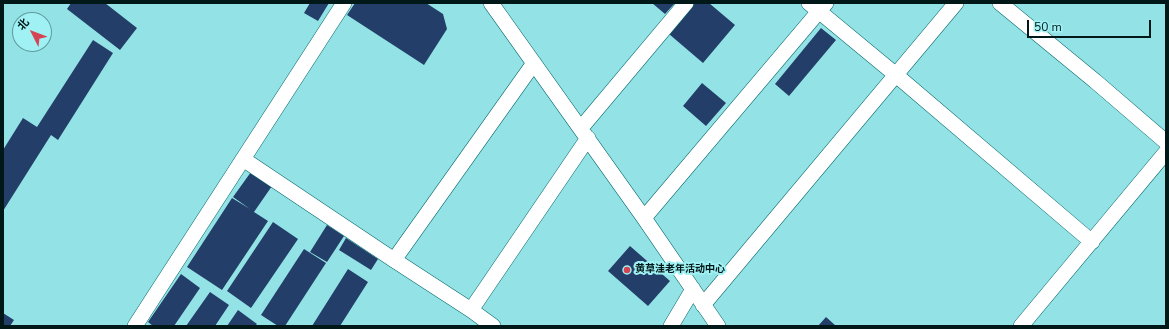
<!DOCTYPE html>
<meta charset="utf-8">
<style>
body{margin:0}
#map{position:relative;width:1169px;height:329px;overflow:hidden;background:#93e3e6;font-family:"Nunito Sans","Noto Sans SC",sans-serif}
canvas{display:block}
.frame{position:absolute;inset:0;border:4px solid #011819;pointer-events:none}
.north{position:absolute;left:12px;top:12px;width:40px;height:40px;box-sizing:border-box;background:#a0f1f3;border:1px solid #609a9c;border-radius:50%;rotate:312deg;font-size:11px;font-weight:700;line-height:16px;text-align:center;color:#011819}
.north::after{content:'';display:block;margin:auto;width:14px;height:18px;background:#d54454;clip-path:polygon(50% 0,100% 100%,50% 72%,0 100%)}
.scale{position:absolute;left:1027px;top:20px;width:124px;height:18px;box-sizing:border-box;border:2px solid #011819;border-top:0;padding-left:5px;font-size:12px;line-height:14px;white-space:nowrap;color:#011819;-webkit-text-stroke:3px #a0f1f3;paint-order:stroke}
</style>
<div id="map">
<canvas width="1169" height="329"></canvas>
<div class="frame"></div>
<div class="north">北</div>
<div class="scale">50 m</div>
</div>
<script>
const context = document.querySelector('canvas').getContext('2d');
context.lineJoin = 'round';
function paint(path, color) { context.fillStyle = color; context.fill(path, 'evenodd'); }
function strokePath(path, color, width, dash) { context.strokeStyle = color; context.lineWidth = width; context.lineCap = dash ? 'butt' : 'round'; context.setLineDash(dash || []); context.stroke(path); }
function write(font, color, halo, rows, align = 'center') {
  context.font = font + ' "Nunito Sans","Noto Sans SC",sans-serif'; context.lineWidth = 4; context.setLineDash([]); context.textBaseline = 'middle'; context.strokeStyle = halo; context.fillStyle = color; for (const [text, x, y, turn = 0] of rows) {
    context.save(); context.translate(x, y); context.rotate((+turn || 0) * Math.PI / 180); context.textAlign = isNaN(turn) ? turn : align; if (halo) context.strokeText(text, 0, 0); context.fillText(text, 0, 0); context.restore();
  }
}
paint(new Path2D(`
 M71,3H105L137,28L120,50L67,9Z
 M310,3H329L318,21L304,13Z
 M355,3H426L443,14L447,29L424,65L347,15Z
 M652,3H675L665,14Z
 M694,3H709L735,25L703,63L669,34Z
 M821,28L836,40L789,96L775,84Z
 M93,40L113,53L58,140L51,135L3,211V150L23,118L37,127Z
 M702,83L726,103L706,126L683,106Z
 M251,172L272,186L254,212L268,221L222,290L187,267L232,198L250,209L233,197Z
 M273,222L298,239L251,308L227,291Z
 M327,225L344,236L327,262L310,252Z
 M346,238L378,259L371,270L339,250Z
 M630,246L670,281L648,306L608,271Z
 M304,249L326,263L285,326H278L261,315Z
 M348,269L368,282L340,326H312Z
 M181,274L200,288L174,326H153L148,322Z
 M210,292L229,305L215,326H186Z
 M238,310L257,324L255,326H227Z
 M3,313L14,320L10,326H3Z
 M826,317L836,326H818Z`), '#233e68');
const street = new Path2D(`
 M491,3L644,218L718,326
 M809,3L896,75L1092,242
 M1000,3L1095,81L1166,142
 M581,128L686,3
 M243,159L394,260L471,310L493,326
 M644,218L826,3
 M394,260L534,63
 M703,305L956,3
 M471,310L588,138
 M135,326L344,3
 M671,326L693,289
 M1021,326L1166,152`);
strokePath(street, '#086a6d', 16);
strokePath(street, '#fff', 15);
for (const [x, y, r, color] of [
 [627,270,4,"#d54454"]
]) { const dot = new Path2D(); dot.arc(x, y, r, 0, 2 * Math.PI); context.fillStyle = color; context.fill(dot); strokePath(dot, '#a0f1f3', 1.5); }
write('bold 10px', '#011819', '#a0f1f3', [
 ["黄草洼老年活动中心",635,270]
], 'left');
</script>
